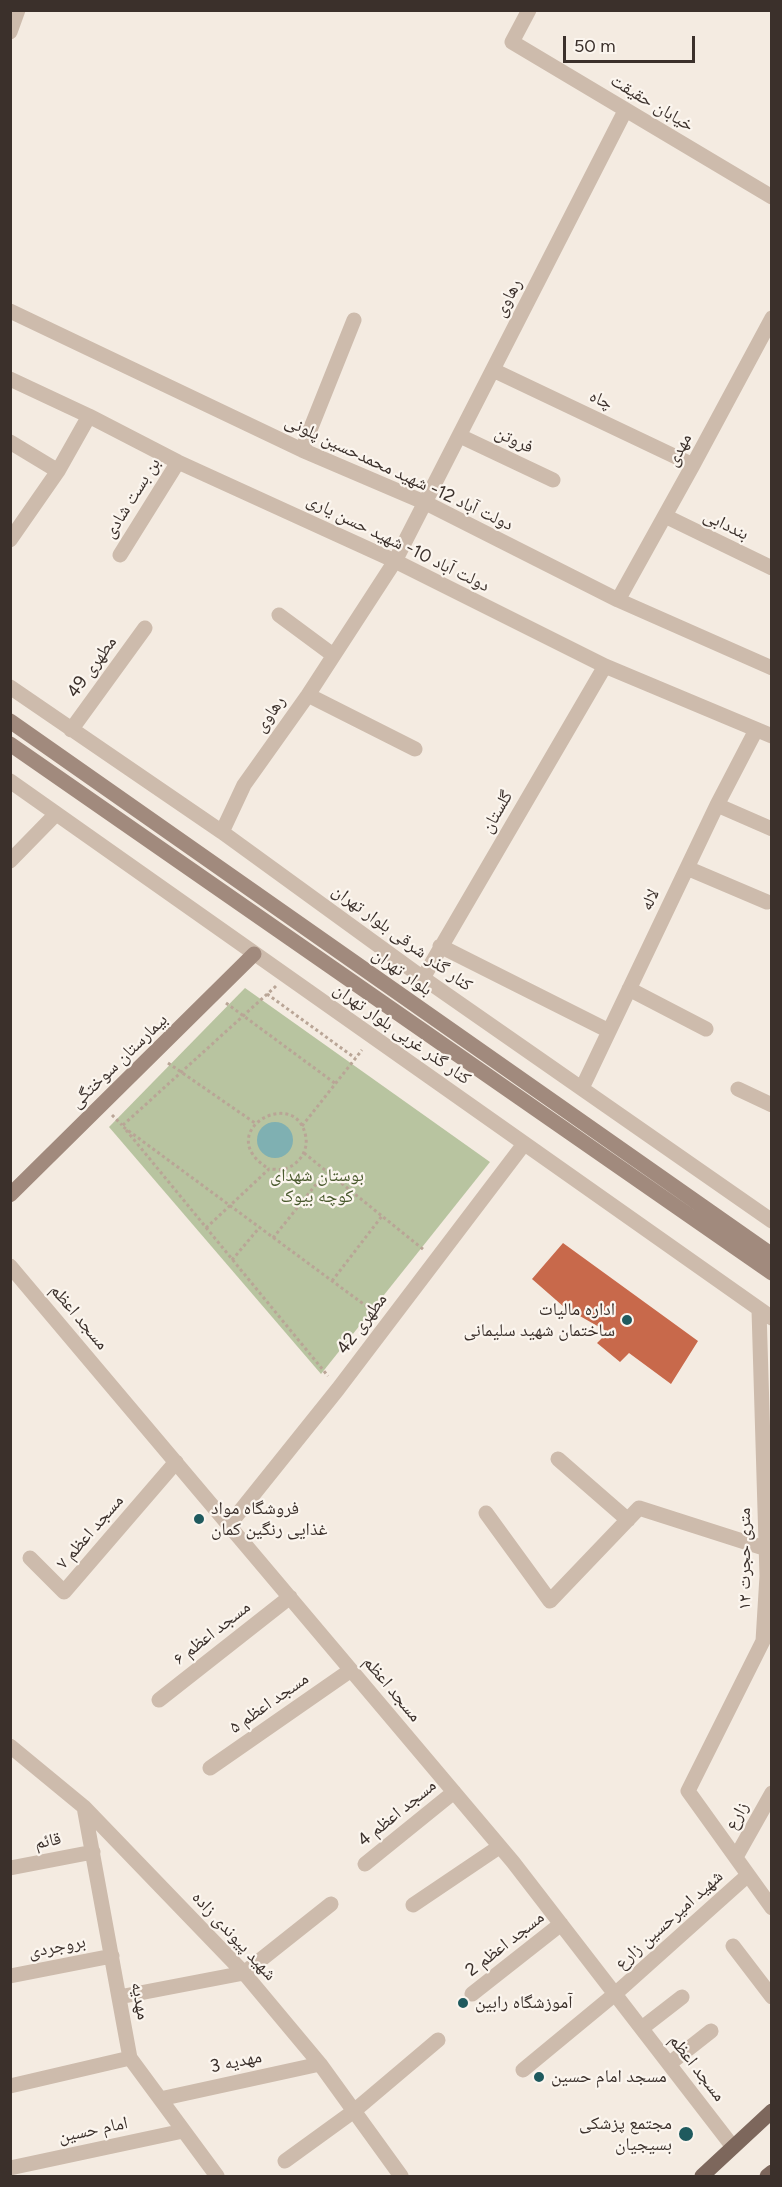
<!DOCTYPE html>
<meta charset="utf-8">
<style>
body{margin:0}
#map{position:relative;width:782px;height:2187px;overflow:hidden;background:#f4ebe1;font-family:Figtree,sans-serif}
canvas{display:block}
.frame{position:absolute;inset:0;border:12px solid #3b302b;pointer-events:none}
.scale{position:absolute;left:563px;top:36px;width:132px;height:27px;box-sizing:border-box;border:3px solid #3b302b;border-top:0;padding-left:8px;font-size:18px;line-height:21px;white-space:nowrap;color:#3b302b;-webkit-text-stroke:4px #fbf5ee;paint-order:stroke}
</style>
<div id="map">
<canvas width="782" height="2187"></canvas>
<div class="frame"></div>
<div class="scale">50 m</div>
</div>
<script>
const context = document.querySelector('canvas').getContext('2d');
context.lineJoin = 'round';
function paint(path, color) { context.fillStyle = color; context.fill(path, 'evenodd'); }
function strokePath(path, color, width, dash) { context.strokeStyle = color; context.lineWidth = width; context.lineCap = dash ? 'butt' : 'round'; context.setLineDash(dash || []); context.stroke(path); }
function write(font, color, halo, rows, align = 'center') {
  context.font = font + ' Figtree,"Noto Naskh Arabic",sans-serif'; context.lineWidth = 4.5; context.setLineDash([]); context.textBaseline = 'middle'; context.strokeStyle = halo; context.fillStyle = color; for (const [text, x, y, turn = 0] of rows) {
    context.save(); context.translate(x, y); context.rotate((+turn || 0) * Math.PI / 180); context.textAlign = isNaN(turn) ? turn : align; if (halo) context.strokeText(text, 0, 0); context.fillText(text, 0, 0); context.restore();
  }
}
paint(new Path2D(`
 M245,988L490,1162L321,1374L109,1127Z`), '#b8c4a0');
paint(new Path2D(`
 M257 1140a18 18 0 1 1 36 0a18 18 0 1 1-36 0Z`), '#7fb0b2');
paint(new Path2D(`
 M563,1243L698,1341L671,1384L629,1353L620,1362L597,1343L608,1332L564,1307L532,1279Z`), '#c8694b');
strokePath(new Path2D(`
 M276,986L122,1126L377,1314
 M267,994L355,1058
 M226,1003L336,1084
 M168,1063L255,1123
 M112,1115L122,1125
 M302,1126L362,1050
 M126,1130L328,1376
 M304,1153L424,1250
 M206,1228L269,1169C273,1169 279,1170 283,1169C297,1167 308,1152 306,1138C298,1083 209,1132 269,1169
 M273,1238L326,1172
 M232,1260L259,1228
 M332,1281L382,1216`), '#b9a596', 3, [3, 3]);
strokePath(new Path2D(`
 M529,10L512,42L772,197
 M10,32L18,10
 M10,311L302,450L426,503L618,600L772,668
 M493,370L693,465
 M10,379L89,416L178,462L395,561L605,666L772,736
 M460,436L553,480
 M10,442L58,471
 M302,450L354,320
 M665,516L772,568
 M10,540L58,471L89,416
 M120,555L178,462
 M618,600L693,465L772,318
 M279,615L333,655
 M10,687L222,832L423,978L772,1221
 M308,695L415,749
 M71,730L145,628
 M10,781L772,1318
 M717,805L772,829
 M222,832L244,785L308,695L395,561L625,111
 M10,861L56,814
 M687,868L767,902
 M440,946L609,1031
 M423,978L605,666
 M629,989L706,1029
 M582,1088L717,805L756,730
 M738,1089L772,1105
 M10,1266L513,1862L733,2147
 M759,1310L767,1576L763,1641L688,1791L772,1908
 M558,1459L628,1520
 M486,1513L550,1601L639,1508L767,1549
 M229,1525L338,1389L524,1144
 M30,1558L64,1592L176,1462
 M159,1700L290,1597
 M10,1746L84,1807L244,1973L320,2064L401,2176
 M210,1768L351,1670
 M84,1807L130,2058L217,2176
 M736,1857L772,1793
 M365,1864L454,1792
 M10,1868L93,1852
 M413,1905L499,1847
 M733,1946L772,1997
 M10,1976L112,1956
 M472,1994L561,1924
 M119,1997L244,1973L331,1904
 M642,2028L682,1997
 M669,2064L711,2031
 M523,2070L615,1994L748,1875
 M10,2086L130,2058
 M160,2099L320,2064
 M285,2161L354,2111L438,2040
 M10,2168L183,2131`), '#cdbbac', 15);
strokePath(new Path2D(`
 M10,721L772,1255
 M10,744L772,1273
 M10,1195L254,954`), '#a18a7d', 15);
strokePath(new Path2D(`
 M702,2176L772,2111
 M767,2176L772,2172`), '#7d675c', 15);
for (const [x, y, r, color] of [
 [627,1320,6,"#1f5a5e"],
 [199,1519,6,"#1f5a5e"],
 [463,2003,6,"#1f5a5e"],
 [539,2077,6,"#1f5a5e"],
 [686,2134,8,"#1f5a5e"]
]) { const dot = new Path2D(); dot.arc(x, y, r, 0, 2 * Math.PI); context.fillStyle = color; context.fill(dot); strokePath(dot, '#fbf5ee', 2); }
write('18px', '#3b302b', '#fbf5ee', [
 ["خیابان حقیقت",652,103,31],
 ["رهاوی",508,298,-63],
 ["چاه",601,400,25],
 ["فروتن",514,440,25],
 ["مهدی",679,450,-62],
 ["دولت آباد 12- شهید محمدحسین پلونی",399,473,25],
 ["بن بست شادی",132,498,-58],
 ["بنددابی",726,525,26],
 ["دولت آباد 10- شهید حسن یاری",398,543,26],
 ["مطهری 49",92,667,-54],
 ["رهاوی",270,714,-55],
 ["گلستان",497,812,-60],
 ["لاله",650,900,-64],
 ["کنار گذر شرقی بلوار تهران",402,938,36],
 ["بلوار تهران",402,972,35],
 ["کنار گذر غربی بلوار تهران",402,1034,35],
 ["بیمارستان سوختگی",119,1061,-44],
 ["مسجد اعظم",79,1317,50],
 ["مطهری 42",362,1324,-53],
 ["مسجد اعظم ۷",90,1532,-49],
 ["۱۲ متری حجرت",745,1559,-90],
 ["مسجد اعظم ۶",212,1633,-38],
 ["مسجد اعظم",392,1689,50],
 ["مسجد اعظم ۵",269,1703,-35],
 ["مسجد اعظم 4",397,1813,-39],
 ["زارع",737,1816,-61],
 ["قائم",48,1841,-11],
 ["شهید امیرحسین زارع",669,1920,-42],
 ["شهید پیوندی زاده",234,1936,47],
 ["مسجد اعظم 2",505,1944,-38],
 ["بروجردی",57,1947,-11],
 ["مهدیه",140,2001,80],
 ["مهدیه 3",236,2062,-12],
 ["مسجد اعظم",697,2068,52],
 ["امام حسین",93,2130,-12]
]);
write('18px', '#4a5a2e', '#fbf5ee', [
 ["بوستان شهدای",317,1176],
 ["کوچه بیوک",317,1197]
]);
write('18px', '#3b302b', '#fbf5ee', [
 ["اداره مالیات",615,1310,"right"],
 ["ساختمان شهید سلیمانی",615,1331,"right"],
 ["فروشگاه مواد",211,1509],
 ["غذایی رنگین کمان",211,1530],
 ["آموزشگاه رابین",475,2003],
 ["مسجد امام حسین",551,2077],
 ["مجتمع پزشکی",672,2124,"right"],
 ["بسیجیان",672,2145,"right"]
], 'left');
</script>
